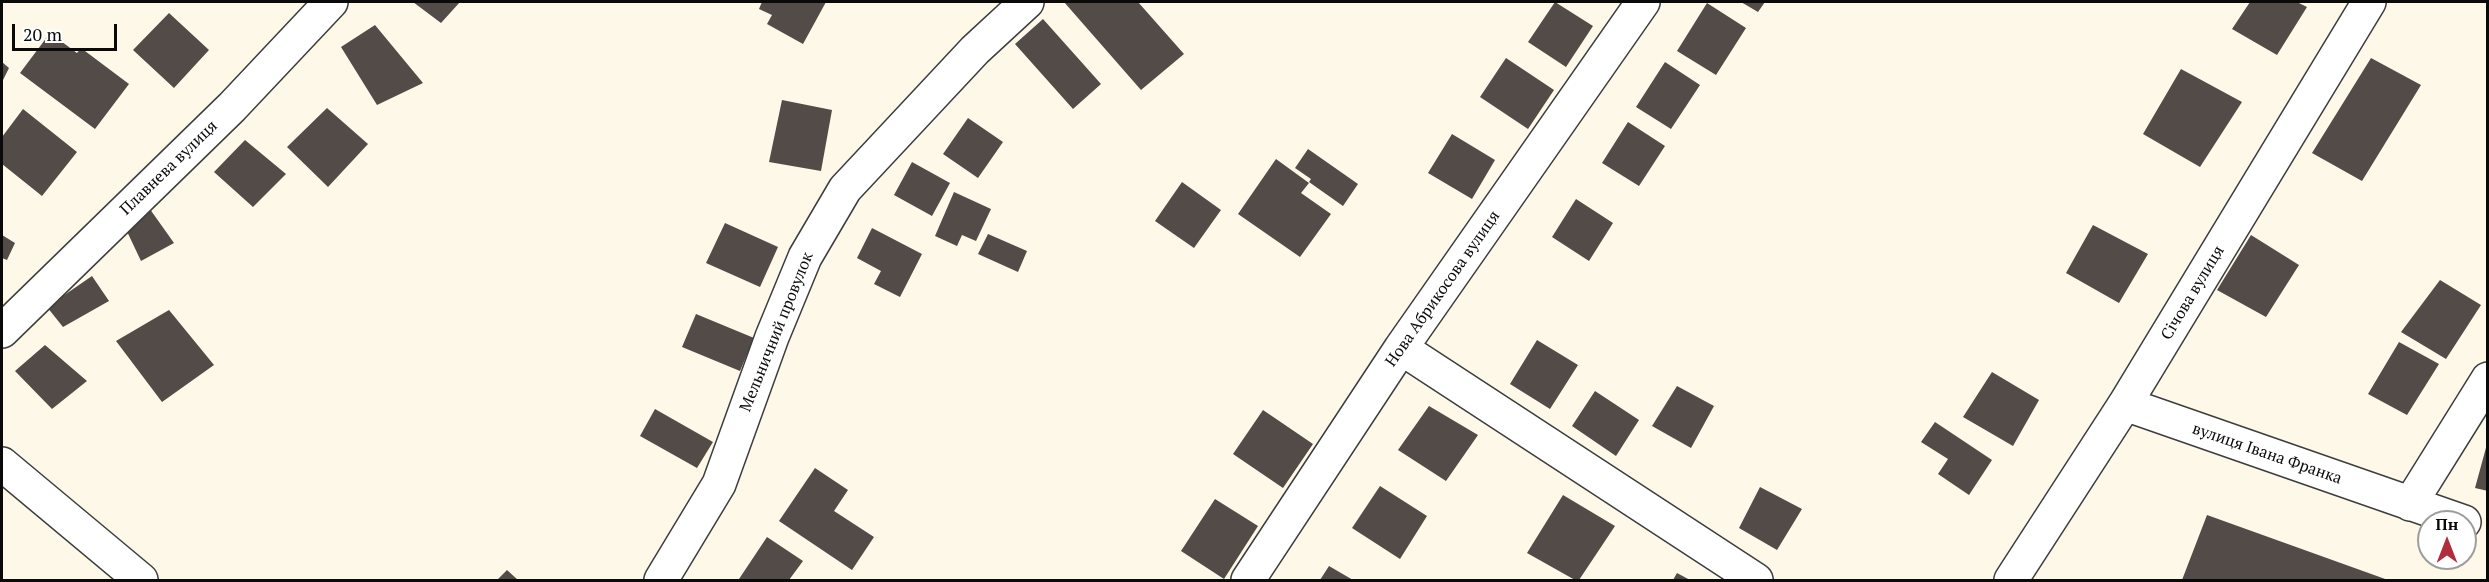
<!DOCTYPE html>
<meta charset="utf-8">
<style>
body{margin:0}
#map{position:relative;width:2489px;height:582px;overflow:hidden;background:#fef8e9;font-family:"PT Serif",serif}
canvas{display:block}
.frame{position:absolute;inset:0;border:3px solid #0a0a0a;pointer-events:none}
.north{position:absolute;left:2417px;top:510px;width:60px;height:60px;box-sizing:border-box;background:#fff;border:2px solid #9d9d9d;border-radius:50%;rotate:0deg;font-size:16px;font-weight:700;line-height:24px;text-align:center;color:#0a0a0a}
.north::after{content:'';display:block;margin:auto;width:21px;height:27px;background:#b12c3d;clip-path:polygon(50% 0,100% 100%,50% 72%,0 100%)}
.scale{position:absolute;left:12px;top:24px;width:105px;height:27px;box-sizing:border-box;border:3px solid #0a0a0a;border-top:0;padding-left:8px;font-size:18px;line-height:21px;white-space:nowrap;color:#0a0a0a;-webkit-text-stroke:4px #fff;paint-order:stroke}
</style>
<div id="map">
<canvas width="2489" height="582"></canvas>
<div class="frame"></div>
<div class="north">Пн</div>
<div class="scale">20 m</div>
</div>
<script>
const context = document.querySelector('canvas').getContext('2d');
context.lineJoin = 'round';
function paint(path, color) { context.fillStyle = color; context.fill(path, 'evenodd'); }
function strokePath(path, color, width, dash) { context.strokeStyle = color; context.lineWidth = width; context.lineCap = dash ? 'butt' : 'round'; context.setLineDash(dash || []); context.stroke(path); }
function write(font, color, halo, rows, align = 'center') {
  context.font = font + ' "PT Serif",serif'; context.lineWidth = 6; context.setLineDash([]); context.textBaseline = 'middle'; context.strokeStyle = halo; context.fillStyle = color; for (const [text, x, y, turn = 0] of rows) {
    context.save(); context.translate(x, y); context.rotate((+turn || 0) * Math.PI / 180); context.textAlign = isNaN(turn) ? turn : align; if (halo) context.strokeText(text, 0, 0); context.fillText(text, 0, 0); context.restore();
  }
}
paint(new Path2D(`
 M413,2H460L441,23Z
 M762,2H826L803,44L767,24L772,15L759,9Z
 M1064,2H1138L1184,54L1141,90Z
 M1555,2L1593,26L1566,67L1528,42Z
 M1741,2H1765L1758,12Z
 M2250,2H2297L2307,7L2277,55L2232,29Z
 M1707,3L1746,28L1716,75L1677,51Z
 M169,13L209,50L174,88L133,50Z
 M1043,19L1101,84L1073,109L1015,44Z
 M375,25L423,83L377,105L341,47Z
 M50,33L77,53L81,48L129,84L95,129L20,73Z
 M1506,58L1554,90L1528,129L1480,97Z
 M2371,58L2421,85L2362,181L2312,153Z
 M2,62L9,68L2,82Z
 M1665,62L1700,85L1671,129L1636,107Z
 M2181,69L2242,102L2200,167L2143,134Z
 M782,100L832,110L821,171L769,162Z
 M327,108L368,144L328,187L287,147Z
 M23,109L77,152L42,196L2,164V137Z
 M968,118L1003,142L978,178L943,154Z
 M1628,122L1665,146L1639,186L1602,163Z
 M1452,134L1495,160L1472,199L1428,173Z
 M245,140L286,174L253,207L214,172Z
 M1308,149L1358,184L1343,206L1309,182L1311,179L1295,168Z
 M1276,159L1309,183L1301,193L1331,214L1300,257L1238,214Z
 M912,162L950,183L932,216L894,195Z
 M1182,182L1221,210L1194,248L1155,221Z
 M954,192L991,209L976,241L962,235L957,246L935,236Z
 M1576,199L1613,223L1589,261L1552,237Z
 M147,205L174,243L141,261L123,223Z
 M725,223L778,247L760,287L706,263Z
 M2093,225L2148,254L2119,303L2066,273Z
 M872,228L922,254L900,297L874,284L881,271L857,258Z
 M988,234L1027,251L1018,272L978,254Z
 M2,235L15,243L7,260L2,258Z
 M2251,235L2299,265L2266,317L2217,290Z
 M92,276L109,301L63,327L47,307Z
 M2440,280L2481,305L2446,359L2401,332Z
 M169,310L214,365L162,402L116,341Z
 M696,314L754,338L740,371L682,347Z
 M1537,340L1578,365L1550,409L1510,384Z
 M2399,342L2439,364L2407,415L2368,394Z
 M45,345L87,381L52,409L15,371Z
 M1992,372L2039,400L2013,446L1963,417Z
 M1677,386L1714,406L1691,448L1652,426Z
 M1595,391L1639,420L1616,456L1572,426Z
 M1429,406L1478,435L1446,481L1398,450Z
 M655,409L713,442L697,468L640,436Z
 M1263,410L1313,444L1283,488L1233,454Z
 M1935,422L1992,460L1969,495L1938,474L1948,459L1921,442Z
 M2487,444H2488V491L2475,488Z
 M815,468L848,490L834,511L874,537L852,570L779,521Z
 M1380,486L1427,516L1400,559L1352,528Z
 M1760,487L1802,509L1777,550L1739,528Z
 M1563,495L1615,526L1579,580H1575L1527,553Z
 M1215,499L1258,526L1224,579L1181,551Z
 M2207,515L2388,580H2182Z
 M767,537L803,561L789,580H741L739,579Z
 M1329,566L1353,580H1320Z
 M507,570L518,580H497Z
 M1677,573L1690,580H1673Z`), '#524b47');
const minor = new Path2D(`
 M2,331L232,107L331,2
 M1401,348L1756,580
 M2125,404L2464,522
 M2,464L141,580
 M2410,504L2488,379
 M661,580L719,484L772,337L805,257L845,189L975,50L1027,2
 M1248,580L1401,348L1643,2
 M2011,580L2125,404L2369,2`);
strokePath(minor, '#3d3d3d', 36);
strokePath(minor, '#fff', 33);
write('16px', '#0a0a0a', '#fff', [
 ["Плавнева вулиця",169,168,-44],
 ["Нова Абрикосова вулиця",1443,289,-55],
 ["Січова вулиця",2193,293,-59],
 ["Мельничний провулок",777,332,-68],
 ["вулиця Івана Франка",2267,454,19]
]);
</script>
